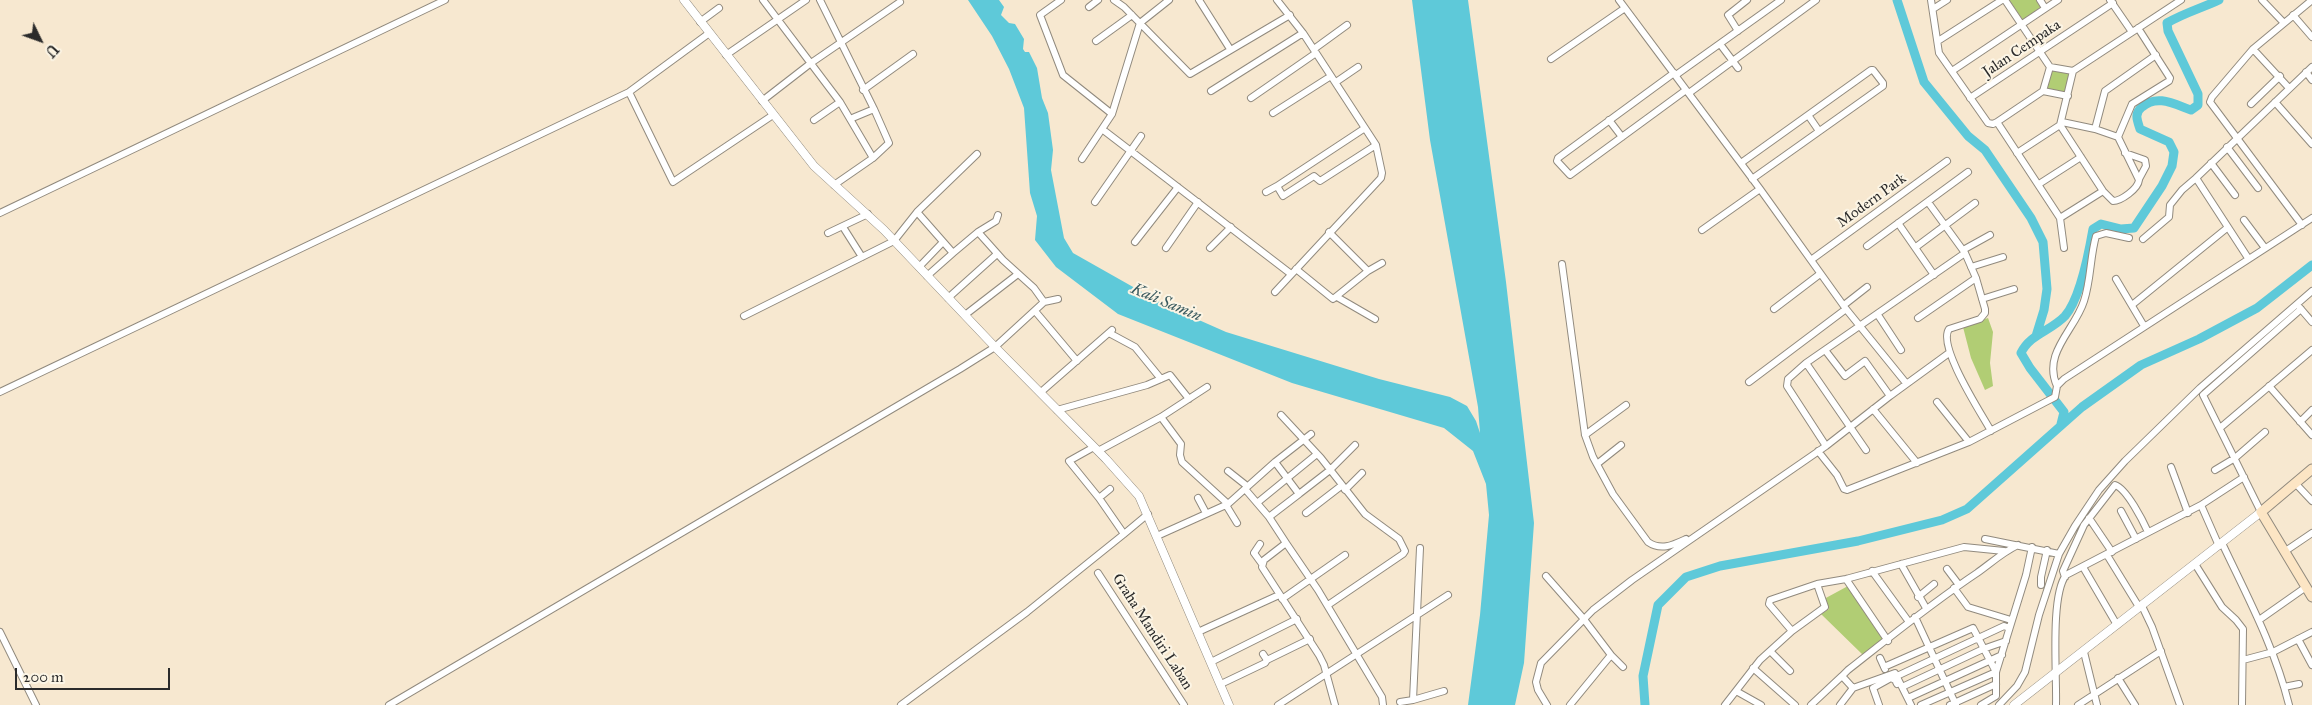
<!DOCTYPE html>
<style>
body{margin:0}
#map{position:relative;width:2312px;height:705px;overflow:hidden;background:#f7e8d0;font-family:"IM FELL Great Primer",serif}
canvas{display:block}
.north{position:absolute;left:15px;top:15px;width:50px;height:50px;-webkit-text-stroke:4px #fcf5e5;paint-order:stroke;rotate:132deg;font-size:14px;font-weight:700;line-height:20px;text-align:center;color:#2b2b2b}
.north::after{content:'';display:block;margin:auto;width:18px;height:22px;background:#2b2b2b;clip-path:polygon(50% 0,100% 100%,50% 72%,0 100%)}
.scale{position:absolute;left:15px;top:668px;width:155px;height:22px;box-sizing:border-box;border:2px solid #2b2b2b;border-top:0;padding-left:6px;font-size:15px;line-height:18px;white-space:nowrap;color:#2b2b2b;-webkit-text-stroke:4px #fcf5e5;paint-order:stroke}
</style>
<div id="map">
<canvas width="2312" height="705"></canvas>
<div class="north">U</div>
<div class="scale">200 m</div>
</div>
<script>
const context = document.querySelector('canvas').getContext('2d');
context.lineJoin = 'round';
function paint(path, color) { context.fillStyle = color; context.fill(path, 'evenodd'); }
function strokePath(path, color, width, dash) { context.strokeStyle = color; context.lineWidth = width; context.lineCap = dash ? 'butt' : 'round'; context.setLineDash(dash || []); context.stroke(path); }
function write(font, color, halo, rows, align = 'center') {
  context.font = font + ' "IM FELL Great Primer",serif'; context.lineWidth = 4; context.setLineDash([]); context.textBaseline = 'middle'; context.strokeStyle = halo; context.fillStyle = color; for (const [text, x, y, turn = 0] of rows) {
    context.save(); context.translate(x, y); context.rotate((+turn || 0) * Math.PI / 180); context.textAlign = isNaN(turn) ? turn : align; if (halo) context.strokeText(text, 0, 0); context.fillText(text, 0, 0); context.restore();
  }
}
paint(new Path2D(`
 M2009,0H2037L2041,7L2023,20Z
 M2051,70L2070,74L2066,93L2047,89Z
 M1988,318L1993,332L1990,363L1993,386L1985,390L1971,358L1963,327Z
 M1848,586L1884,639L1863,655L1821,614L1829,609L1824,599Z`), '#b1cd74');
paint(new Path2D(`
 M968,0H999L1004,7L1001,15L1009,23L1015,24L1024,39L1023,49L1025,52H1029L1037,68L1042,98L1048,113L1053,150L1051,170L1064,238L1073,253L1165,305L1226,332L1379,379L1450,397L1467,406L1476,421L1480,433L1478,407L1430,140L1412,0H1468L1506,282L1534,523L1524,663L1515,705H1468L1480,615L1489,515L1486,484L1473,451L1444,428L1292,383L1118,314L1056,267L1035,240L1037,216L1030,193L1024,108L1009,69L992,36Z`), '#5ec9d9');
strokePath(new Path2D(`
 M1897,0L1924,82L1968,136L1985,150L2031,218L2043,242L2047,289L2044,310L2036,336
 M2061,424L2064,412L2030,368L2021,353C2030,334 2051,331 2065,316C2080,299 2089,252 2093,229L2101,224L2121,229L2134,228L2162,186L2172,166L2174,152L2169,142L2140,129C2137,120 2134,113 2142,107C2157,94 2174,104 2191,110L2198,105V94L2168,31L2167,23C2184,13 2202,8 2219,0
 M1645,705L1643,676L1658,605L1686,577L1720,566L1858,541L1942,520L1967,509L2082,407L2141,365L2199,339L2257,308L2312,265`), '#5ec9d9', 9);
const minor = new Path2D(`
 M763,0L840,102L873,158L834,185
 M820,0L874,109L850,119
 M1061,0L1040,15L1063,75L1112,114
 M1114,0L1124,7L1190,74L1290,15
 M1169,0L1140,23L1112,114L1102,129L1291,274
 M1199,0L1230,49
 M1619,0L1760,189L1846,309L1906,383
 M1931,0L1939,53L1988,123L1993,124L1997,122L2060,218L2064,248
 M2005,0L2050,67L2073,71
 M2040,0L2045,8
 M2110,0L2132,32
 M2262,0L2284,23
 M1089,7L1098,0
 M1933,9L1947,0
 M2293,15L2312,37
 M700,22L719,8
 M1738,31L1728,15L1747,0
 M1096,41L1132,15
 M1938,41L2002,0
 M1720,44L1738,68
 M1314,49L1347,25
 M2253,49L2289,88
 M726,55L806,0
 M1551,59L1625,8
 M1952,71L2058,0
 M2306,72L2312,80
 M1674,73L1558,158L1557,161L1570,175L1686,90
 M1676,75L1781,0
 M1336,82L1358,67
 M863,90L913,54
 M1211,91L1303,33
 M2043,91L2068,96
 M629,92L673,182L773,115
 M1689,93L1816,0
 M1251,98L1316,53
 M1970,98L2113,3
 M762,101L811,63L900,2
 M2275,102L2312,144
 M2251,104L2280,76
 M1273,113L1331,76
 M1808,115L1819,131
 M814,120L840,102
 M1609,120L1622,137
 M1997,122L2043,91L2050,67
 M2062,122L2095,129L2118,137
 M2060,125L2103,191L2113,201C2121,201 2138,189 2139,180L2118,137L2132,104L2169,81L2170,78L2138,28
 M1365,128L1277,186L1283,196L1314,176L1320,181L1376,145
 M2095,129L2105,91L2156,55
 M2227,147L2258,188
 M2017,153L2060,125L2073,71L2181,0
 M2125,153L2145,160L2146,166L2139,179
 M873,158L889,143L874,109
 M1082,159L1102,129
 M1741,163L1871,70H1873L1883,83V86L1752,179
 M2211,163L2235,195
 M2039,184L2081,157
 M1266,192L1277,186
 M1095,202L1141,136
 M1928,202L1965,253L1976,278L1985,309V313L1980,319L1949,329C1937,346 1981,413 1991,431
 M917,212L953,253L927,276
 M0,213L445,0
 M2060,218L2103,191
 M2244,220L2265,248
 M1898,223L1934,275
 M2302,225L2210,102L2212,97L2253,49L2312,0
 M843,227L862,257
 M1702,230L1760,189
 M978,232L996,221L998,215
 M1329,232L1368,271
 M828,233L868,214
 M2143,239L2169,217L2170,205L2182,190L2196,178
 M1135,242L1178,187
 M1867,246L1968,172
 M1916,247L1975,203
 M1166,248L1198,202
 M1210,248L1231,227
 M1963,250L1990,235
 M953,253L978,232L1003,260L1034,288L1044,302
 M2248,258L2196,178L2312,67
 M1811,260L1947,161
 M1562,264L1585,435L1593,457L1613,494L1648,542C1661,551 1673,545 1686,539
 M919,267L943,242
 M1971,267L2003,257
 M1296,269L1333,299L1368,271L1382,263
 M2116,279L2144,326
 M1275,292L1381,178L1382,173L1376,145L1303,33L1277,0
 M1337,297L1375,319
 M948,298L997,254
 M1982,299L2014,289
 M1844,305L1867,287
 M2132,305L2227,228
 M2300,308L2312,322
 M1774,309L1820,274
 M1035,311L1077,361
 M965,315L1018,274
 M1878,315L1901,350
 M744,316L894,241L917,212L977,154
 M1918,318L1976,278
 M1109,333L1135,347L1161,379
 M1825,350L1845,376L1865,361L1890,396
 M1806,363L1866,450
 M1749,382L1846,309
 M2057,386C2042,353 2075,330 2084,301C2091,280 2090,257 2096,236L2106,233L2129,238
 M2269,386L2312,435
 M0,392L629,92L708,34
 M1041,392L1112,330
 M1937,402L1969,442
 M1873,409L1917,463
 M1057,410L1147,385L1170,375L1189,399
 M1281,415L1321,458L1365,514L1399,539L1405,551L1403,554L1328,605
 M1161,417L1181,444L1180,455L1182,462L1228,504
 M2300,422L2312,410
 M2220,428L2312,350
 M1585,435L1626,405
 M1826,446L1787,386L1788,379L1806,363L1965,253
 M1094,447L1069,461L1099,498L1124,534L1148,514
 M1098,451L1161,417L1207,387
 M1818,451L1837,475L1844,489L1847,490L1969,442L2055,397L2057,386L2064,379L2312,218
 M1597,464L1621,445
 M2171,467L2188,513
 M2215,470L2235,458L2265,432
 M1228,471L1247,486
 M2296,484L2312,501
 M1245,489L1269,517L1286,543L1264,560L1262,567L1319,655L1324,665L1335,705
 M1345,490L1362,473
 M1299,494L1330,470L1355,445
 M1099,498L1110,489
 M1198,498L1206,513
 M1257,503L1317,454
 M1226,505L1237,523
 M2201,505L2244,477
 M2121,511L2136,539
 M2261,512L2203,395L2301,309
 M1306,513L1341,486
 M1269,517L1299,494L1275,462
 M2089,518L2112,552
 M1157,536L1228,504L1275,462L1311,434
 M1985,539L2059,554
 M1286,543L1318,590L1382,697L1383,705
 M2222,543C2247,596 2275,648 2289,705
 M1260,544L1254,553L1262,564
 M2284,552L2312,533
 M2107,555L2139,607
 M1901,564L1926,608
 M2195,564L2222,607L2236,620L2243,629L2242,705
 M2083,567L2117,625
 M1947,569L1959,585
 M1872,571L1909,622
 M1098,573L1184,705
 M1546,576L1583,618L1611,655L1570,705
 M2065,577L2063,571L2084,525L2115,485C2127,489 2143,521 2148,532
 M1846,579L1888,641
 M2041,585V577L2047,550
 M1954,588L1968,607L2011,620
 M1918,597L1934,584
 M1282,599L1345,555
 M2142,606L2152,627L2180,705
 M1915,617L1956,705
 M2259,620L2306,587
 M1792,631L1769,604L1770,600L1817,584L1846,579L1964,547L2004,551
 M0,632L36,705
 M1198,632L1279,595
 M2298,639L2312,665
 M1770,651L1790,671
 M2084,652L2097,705
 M1611,655L1623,667
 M1880,658L1885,669
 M1267,660L1310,639
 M2243,660L2273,652L2312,632
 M1211,662L1297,619
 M1884,667L1973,628L1996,672L1921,705
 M1753,668L1795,705
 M1897,676L2004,626L2009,628
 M2118,678L2135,705
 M1221,684L1265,663L1267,660L1263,654
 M1902,687L1983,649L2006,641
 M2284,687L2299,684
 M1853,688L1895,673L1911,705
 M1736,691L1761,705
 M1908,698L2002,655
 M1413,700L1444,691
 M1400,702L1413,700L1420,548
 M389,705L960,369L995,347L1044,302L1058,299
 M901,705L1027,612L1124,534
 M1278,705L1448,595
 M1547,705L1538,690L1536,682L1541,663L1593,610L1632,580L1826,446L1890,396L1949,353
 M1725,705L1760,660L1792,631L1825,607L1817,584
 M1811,705L1842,676
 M1840,705L1853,688L1842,676L1848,670C1890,637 1932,603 1977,573C1991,563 2003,552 2018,545
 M1879,705L1873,688L1891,678L1895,680L1897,684
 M1950,705L1996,684
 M1981,705L1996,696V672L2026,575L2032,547
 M1999,705L2017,686L2025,672L2039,615L2059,554L2075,526L2099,490L2125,461L2200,388L2312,291
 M2056,705C2057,675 2050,596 2066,575L2201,505L2219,546
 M2078,705L2161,651`);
const tertiary = new Path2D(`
 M684,0L814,166L884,230L995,347L1106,459L1139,496L1229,705
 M2014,705L2261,512`);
const secondary = new Path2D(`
 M2312,469L2261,512L2312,597`);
strokePath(minor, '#918a7e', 8);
strokePath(tertiary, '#918a7e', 9);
strokePath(secondary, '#918a7e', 11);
strokePath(minor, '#fff', 6);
strokePath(tertiary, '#fff', 8);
strokePath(secondary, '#fce5c4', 9);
write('15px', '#2b2b2b', '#fcf5e5', [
 ["Jalan Cempaka",2022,49,-34],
 ["Modern Park",1872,201,-36],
 ["Graha Mandiri Laban",1152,632,57]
]);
write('italic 16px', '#3a5a5f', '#fcf5e5', [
 ["Kali Samin",1166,303,23]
]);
</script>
